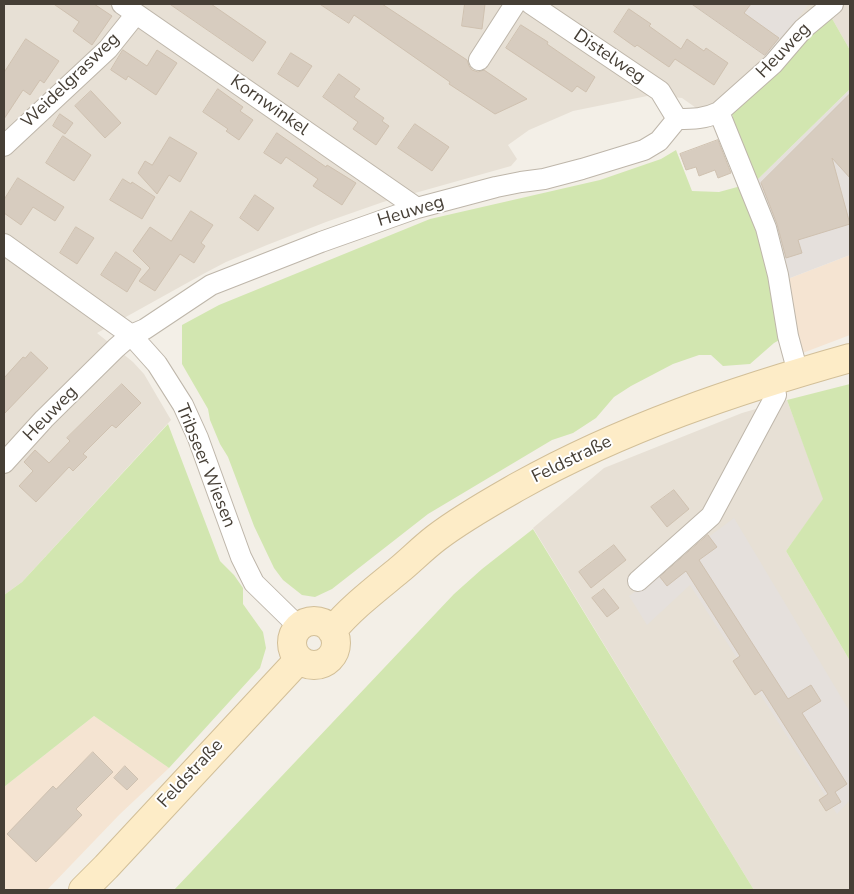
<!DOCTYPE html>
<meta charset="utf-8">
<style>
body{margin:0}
#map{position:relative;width:854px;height:894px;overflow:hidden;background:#f3efe7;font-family:"Nunito Sans",sans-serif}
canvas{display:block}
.frame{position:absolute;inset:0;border:5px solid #463f36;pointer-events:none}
</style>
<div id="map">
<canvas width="854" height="894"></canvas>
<div class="frame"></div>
</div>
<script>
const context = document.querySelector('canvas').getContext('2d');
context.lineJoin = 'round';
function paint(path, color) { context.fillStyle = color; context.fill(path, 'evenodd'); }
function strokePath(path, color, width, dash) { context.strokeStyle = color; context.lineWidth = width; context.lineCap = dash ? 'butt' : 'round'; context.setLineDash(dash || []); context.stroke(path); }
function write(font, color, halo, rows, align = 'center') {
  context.font = font + ' "Nunito Sans",sans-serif'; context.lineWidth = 4; context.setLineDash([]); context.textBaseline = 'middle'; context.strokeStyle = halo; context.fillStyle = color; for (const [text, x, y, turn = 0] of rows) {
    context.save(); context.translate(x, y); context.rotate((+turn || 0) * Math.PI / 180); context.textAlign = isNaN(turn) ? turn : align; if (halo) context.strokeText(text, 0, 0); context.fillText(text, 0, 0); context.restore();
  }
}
paint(new Path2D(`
 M4,4H819L771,58L714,105L699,110L682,98L652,95L573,111L529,130L508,145L517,159L511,166L383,202L326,222L267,245L226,262L205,273L97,333L133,362L144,374L171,420L22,582L4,595Z
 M822,4H850V50L830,15Z
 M787,400L824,499L786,551L850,661V890H754L533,528L604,468L742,413Z`), '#e7e0d5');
paint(new Path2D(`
 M850,255V335L800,354L785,280Z
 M94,716L169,768L120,814L47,890H4V787Z`), '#f5e4d2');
paint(new Path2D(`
 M691,4H809L767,58Z
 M850,89V255L785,280L754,183Z
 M734,518L850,712V800L837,814L690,585L647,625L629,596Z`), '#e5e0dc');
paint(new Path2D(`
 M830,15L850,50V89L754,183L730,122L733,117L731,112Z
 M676,150L692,191L719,192L741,186L773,284L783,338L774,343L750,364L723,366L711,355H699L673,364L631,386L614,397L596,418L573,433L552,440L428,514L332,589L315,597L302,595L283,580L274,568L254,526L228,457L220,444L210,420L208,409L182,364V325L219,305L430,219L600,180L661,159Z
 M850,384V661L786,551L823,499L787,400Z
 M168,424L220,561L234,575L243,588V604L263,632L266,648L260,668L169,768L94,716L4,787V595L22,582Z
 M533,529L754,890H174L454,594L482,569Z`), '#d2e6b0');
const building = new Path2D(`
 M54,4H94L112,16L92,45L73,31L79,22Z
 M170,4H211L266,42L253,61Z
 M320,4H382L467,60L469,66L472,70L478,72L484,70L527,99L495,114L449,84L450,82L354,15L349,23Z
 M465,4H485L482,29L462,26Z
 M692,4H751L744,13L779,38L765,55Z
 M629,9L651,24L649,26L681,49L687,39L704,51L706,48L728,63L714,85L675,59L669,67L637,45L635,47L614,32Z
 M521,25L548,42L547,44L595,77L586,92L577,86L572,92L506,48Z
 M26,39L59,61L44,83L40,80L30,95L23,90L4,119V73Z
 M123,50L147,66L157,50L177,63L156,95L128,76L126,80L111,70Z
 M291,53L312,66L298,87L278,74Z
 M339,74L360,89L354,97L384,118L382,121L389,126L376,145L353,129L358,122L323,97Z
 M218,89L243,107L240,111L253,120L239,140L226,131L228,129L203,112Z
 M91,91L121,123L105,138L75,106Z
 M850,94V178L832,158L850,224L798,240L802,253L786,258L777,224L761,183Z
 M60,114L73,123L65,134L53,126Z
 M415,124L449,147L432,171L398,148Z
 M277,133L326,167L327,165L356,183L342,205L313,186L318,179L286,157L281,164L264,153Z
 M63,136L91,155L74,181L46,163Z
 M170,137L197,153L180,182L169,175L157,194L138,173L145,161L152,165Z
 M718,140L731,173L718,178L715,170L699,176L696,167L686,170L680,154Z
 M18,178L64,207L55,221L33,207L21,225L4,213V200Z
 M123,179L131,184L132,182L155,197L142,219L110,200Z
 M255,195L274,208L258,231L240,218Z
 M191,211L213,225L201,243L205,246L194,263L180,254L155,291L139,281L150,268L133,251L150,227L171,241Z
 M76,227L94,238L77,264L60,253Z
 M116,252L141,269L127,292L101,275Z
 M31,352L48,368L4,414V378L23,357L25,358Z
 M122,384L141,403L116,428L112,425L83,454L87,457L73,471L69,467L36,502L19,486L33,471L24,462L35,450L49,463L70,441L67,438Z
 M674,490L689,509L667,527L651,507Z
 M708,535L717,547L699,560L788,699L811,685L821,701L802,713L847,784L835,792L841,802L826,811L819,800L828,794L762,690L755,695L733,661L740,656L686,571L667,586L660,577Z
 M614,545L626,560L591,588L579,572Z
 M604,589L619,608L607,617L592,598Z
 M93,752L113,772L76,809L82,815L36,862L7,834L53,786L56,789Z
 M125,766L138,779L127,790L114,778Z`);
paint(building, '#d7ccbf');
strokePath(building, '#cfc1b0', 1);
const street = new Path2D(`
 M122,4L417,208
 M531,4L660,91L677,119
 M479,60L515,4
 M719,112L766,228L778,275L788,336L798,373
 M4,146L108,49L136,14
 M4,244L131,335L157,364L183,405L198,438L241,557L254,583L299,627
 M4,463L44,419L116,348L131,335L145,329L211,285L321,242L417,208L496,187L521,182L544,179L582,169L644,150L659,141L677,119C693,119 705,119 719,112L773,64L803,29L833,4
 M638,581L711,516L776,395L773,381`);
const secondary = new Path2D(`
 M292 643a22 22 0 1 1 44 0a22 22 0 1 1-44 0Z
 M332,631C351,608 376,589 399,570C411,560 423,548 436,538C462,518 491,502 519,486C623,428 736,390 850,358
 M83,890L106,867L292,667L298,658`);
strokePath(street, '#beb6aa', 22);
strokePath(secondary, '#d2bf98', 30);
strokePath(street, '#fff', 20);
strokePath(secondary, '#fdecc7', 28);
write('18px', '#463f36', '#fff', [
 ["Heuweg",784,51,-46],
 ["Distelweg",609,57,34],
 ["Weidelgrasweg",71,81,-44],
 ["Kornwinkel",269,106,35],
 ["Heuweg",411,212,-17],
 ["Heuweg",51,414,-46],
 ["Feldstraße",572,460,-26],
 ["Tribseer Wiesen",205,466,68],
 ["Feldstraße",191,774,-47]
]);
</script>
